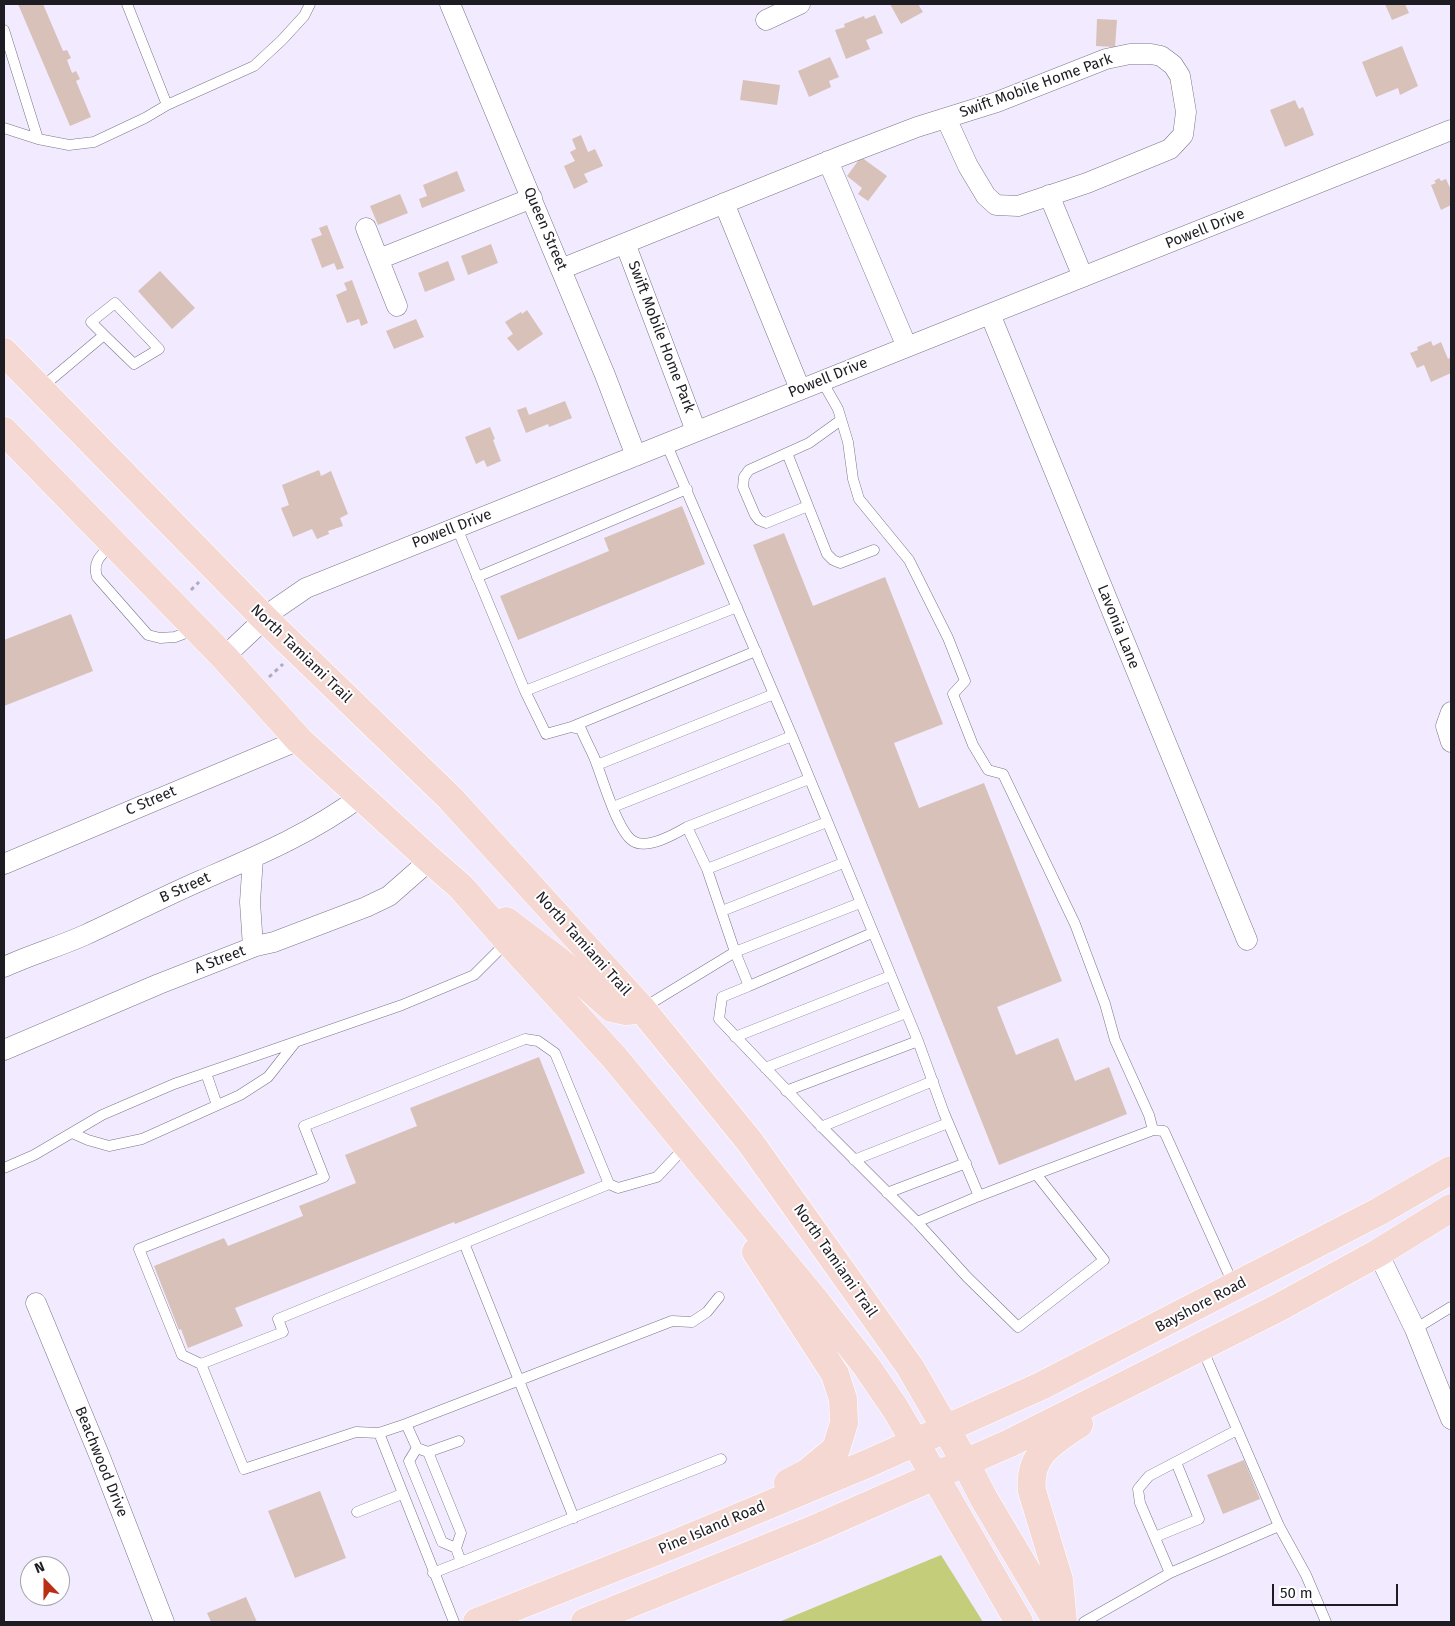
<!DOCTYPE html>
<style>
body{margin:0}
#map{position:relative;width:1455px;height:1626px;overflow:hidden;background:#f2eaff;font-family:"Fira Sans",sans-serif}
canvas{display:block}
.frame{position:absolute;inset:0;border:5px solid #1e1c23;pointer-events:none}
.north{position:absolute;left:20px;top:1556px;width:50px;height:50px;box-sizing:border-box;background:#fff;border:1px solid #a5a4a7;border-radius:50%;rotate:338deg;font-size:14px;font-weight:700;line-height:20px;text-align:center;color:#1e1c23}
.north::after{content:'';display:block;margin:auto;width:18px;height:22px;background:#ba2e15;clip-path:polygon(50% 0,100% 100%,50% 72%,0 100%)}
.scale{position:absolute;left:1272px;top:1584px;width:126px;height:22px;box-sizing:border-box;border:2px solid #1e1c23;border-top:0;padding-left:6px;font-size:15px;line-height:18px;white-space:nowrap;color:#1e1c23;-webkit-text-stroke:4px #fff;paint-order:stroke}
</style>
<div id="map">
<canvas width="1455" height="1626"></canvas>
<div class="frame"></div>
<div class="north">N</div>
<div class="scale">50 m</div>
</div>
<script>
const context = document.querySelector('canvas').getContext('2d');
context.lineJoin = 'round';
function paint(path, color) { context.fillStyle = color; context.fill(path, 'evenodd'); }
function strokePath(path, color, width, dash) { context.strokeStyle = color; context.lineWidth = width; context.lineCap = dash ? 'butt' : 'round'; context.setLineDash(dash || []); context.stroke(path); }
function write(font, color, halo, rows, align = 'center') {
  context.font = font + ' "Fira Sans",sans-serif'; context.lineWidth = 4; context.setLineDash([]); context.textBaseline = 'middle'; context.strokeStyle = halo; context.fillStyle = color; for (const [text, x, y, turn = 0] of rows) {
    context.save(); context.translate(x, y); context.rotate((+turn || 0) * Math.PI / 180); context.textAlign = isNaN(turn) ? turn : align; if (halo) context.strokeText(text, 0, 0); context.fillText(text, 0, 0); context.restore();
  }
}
paint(new Path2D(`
 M941,1555L983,1622H779Z`), '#c3cd7a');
paint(new Path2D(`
 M18,4H43L63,51L67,50L71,58L67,60L72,73L76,71L80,79L76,81L91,117L70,126Z
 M890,4H918L923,12L901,24Z
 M1385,4H1405L1409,13L1392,20Z
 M875,15L883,33L866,40L870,49L846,59L835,30L845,27L844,24L864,16L865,19Z
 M1097,19L1117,20L1115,47L1096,46Z
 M1402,46L1418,86L1400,95L1398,88L1376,97L1362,62Z
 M830,57L839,77L829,81L831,87L809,97L798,71Z
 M743,80L780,85L777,105L740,100Z
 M1295,100L1299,109L1303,107L1314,135L1285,147L1270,110Z
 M581,135L588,152L595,149L603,166L584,174L588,182L574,189L564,166L575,161L570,152L576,149L572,139Z
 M861,157L887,176L868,201L858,194L862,188L847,176Z
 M457,171L465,191L422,208L419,199L427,196L423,185Z
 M1439,178L1441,181L1446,179L1451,190V205L1441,210L1431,185L1436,183L1434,181Z
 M400,194L408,213L378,225L370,206Z
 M327,225L344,268L337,270L334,263L322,268L311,239L322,235L319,228Z
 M491,244L498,263L468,275L461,256Z
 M448,261L455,280L425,292L418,273Z
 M160,271L195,308L172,329L138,291Z
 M352,280L368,323L361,326L359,319L347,323L336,295L347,290L344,283Z
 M527,310L543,334L518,351L507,338L513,334L505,322L521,312L522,314Z
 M416,319L424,337L394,349L386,331Z
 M1431,341L1433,346L1441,342L1448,359L1451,357V373L1431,382L1424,365L1417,368L1410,353L1418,350L1417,347Z
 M565,401L572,418L549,427L548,424L526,433L517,410L526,407L529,415Z
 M490,427L495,439L493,440L501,461L487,467L484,460L476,464L465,437Z
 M319,470L321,476L331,471L348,514L340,518L343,526L328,531L329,534L317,539L312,529L293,537L281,508L289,505L282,485Z
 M682,506L705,564L518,640L500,596L609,551L604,538Z
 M784,533L813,606L885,577L943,724L894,743L919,808L984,783L1062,981L997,1007L1016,1055L1058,1038L1075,1081L1109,1067L1127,1114L999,1165L753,545Z
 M71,614L93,671L4,706V640Z
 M539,1057L585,1173L455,1224L454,1222L235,1308L243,1326L188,1348L181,1329L179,1330L154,1266L224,1238L228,1246L303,1216L299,1206L356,1183L345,1155L417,1126L410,1108Z
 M1244,1460L1260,1499L1223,1514L1207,1475Z
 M320,1491L346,1558L295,1578L268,1511Z
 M246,1597L257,1622H211L207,1613Z`), '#d8c1b8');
const lane = new Path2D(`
 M127,4L167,105
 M4,30L38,139L69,145L94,142L145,118L167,105L254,66L282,40L304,16L310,4
 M4,128L38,139
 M822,381L838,409L848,442L853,479L859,499L909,560L948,638L965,681L953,694L973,745L988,770L1003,774L1075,924L1105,1004L1115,1040L1149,1115L1153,1130
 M41,388L104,335L134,364L159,349L115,303L91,322L104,335
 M666,443L792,736L918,1041L944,1113L979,1196L917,1222
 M787,453L808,506L766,523L759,520L755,515L743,487L744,477L749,470L809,443L841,420
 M808,506L827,554L833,560L840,563L874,550
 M457,528L525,691L546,734L571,727L581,729C585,739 590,748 594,757C602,776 617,831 633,841C647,850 675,834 687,827L707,869L735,952L860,903
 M113,544C102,554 92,561 97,577L148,635L160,638L175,637L183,634L193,628
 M477,577L687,489
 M525,691L737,607
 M571,727L756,651
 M597,765L774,694
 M613,807L792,736
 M687,827L809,779
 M707,869L827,822
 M722,911L843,863
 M749,986L872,933
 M643,1008L735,952L749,986L722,997L719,1019L816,1121L917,1222L967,1277L1018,1327L1104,1260L1036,1174L1153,1130L1164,1131L1234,1286
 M735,1037L890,976
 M765,1068L906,1013
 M206,1073L217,1105
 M786,1091L918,1041
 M821,1127L933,1081
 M72,1133L88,1140L109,1146L142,1139L240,1095L268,1077L294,1044
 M854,1160L948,1123
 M4,1168L34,1155L102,1115L174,1084L402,1005L474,975L507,942
 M609,1184L555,1053L538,1041L525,1039L304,1126L324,1177L139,1249L182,1355L201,1364L244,1469L356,1432L379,1433L406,1424L672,1321L692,1322L707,1312L719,1297
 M887,1193L966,1163
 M979,1196L1036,1174
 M464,1243L574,1518
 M1415,1329L1451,1307
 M1202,1348L1279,1526L1306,1575L1326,1622
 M201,1364L283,1332L278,1319L609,1184L618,1188L657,1177L686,1146
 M406,1424L417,1448L428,1452L461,1533L456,1548L461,1562
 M379,1433L454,1622
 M417,1448L409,1461L442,1542L456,1548
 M428,1452L459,1441
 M357,1512L402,1494
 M1155,1537L1199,1519L1176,1462
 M433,1573L721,1459
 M1170,1573L1140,1503L1138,1489L1149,1476L1237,1430
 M1084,1622L1170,1573L1279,1526`);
const street = new Path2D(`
 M450,4L605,375L636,456
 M766,20L800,4
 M828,161L907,347
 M1049,195L1083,277
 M724,203L800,389
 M366,228L397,306
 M625,243L696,431
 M379,259L532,198
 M561,269L844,155L917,127L997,102L1106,59L1130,54H1151L1161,56L1173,65L1180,76L1186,112L1183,135L1170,149L1087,183L1018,206L996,205L986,196L968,166L946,118
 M990,314L1247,940
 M224,657L274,610L306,588L907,347L1451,130
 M1451,712L1446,726L1451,742
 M4,864L299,740
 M253,947L250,902L253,858
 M4,967C30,955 58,947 85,935C124,917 163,897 202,880C257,856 312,833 360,797
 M4,1050L159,984L256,946L274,942L366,907L389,896L430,860
 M1378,1253L1415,1329L1451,1419
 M36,1303L100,1457L164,1622`);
const primary = new Path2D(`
 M4,352L264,618L450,798L642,1009L750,1142L910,1367L965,1462L984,1499L1057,1622
 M4,431L224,657L299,740L430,860L461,887L508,941L614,1057L818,1304L867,1367L895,1408L915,1442L1019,1622
 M506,921L560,962L612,1008L626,1011L642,1009
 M756,1252L835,1374L843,1399L844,1423L836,1449L807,1473L788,1483
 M477,1622L677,1543L869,1463L1041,1386L1378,1212L1451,1170
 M585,1622L812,1530L1010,1443L1276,1309L1378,1253L1451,1208
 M1063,1622L1059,1580L1032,1491C1028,1455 1052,1442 1079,1424`);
strokePath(lane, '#7c7587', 11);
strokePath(street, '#7c7587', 21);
strokePath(primary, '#fff', 29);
strokePath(new Path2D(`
 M191,590L199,582
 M269,677L283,664`), '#b0aaba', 3, [4, 4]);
strokePath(lane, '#fff', 10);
strokePath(street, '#fff', 20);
strokePath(primary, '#f5d8d2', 28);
write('15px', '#1e1c23', '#fff', [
 ["Swift Mobile Home Park",1036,86,-20],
 ["Queen Street",545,229,67],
 ["Powell Drive",1205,229,-22],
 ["Swift Mobile Home Park",661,337,69],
 ["Powell Drive",828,378,-22],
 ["Powell Drive",452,529,-21],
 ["Lavonia Lane",1118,627,68],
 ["North Tamiami Trail",301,654,44],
 ["C Street",151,801,-23],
 ["B Street",185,888,-24],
 ["North Tamiami Trail",583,944,48],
 ["A Street",220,960,-21],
 ["North Tamiami Trail",835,1261,55],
 ["Bayshore Road",1201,1305,-28],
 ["Beachwood Drive",101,1462,68],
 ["Pine Island Road",712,1528,-23]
]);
</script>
